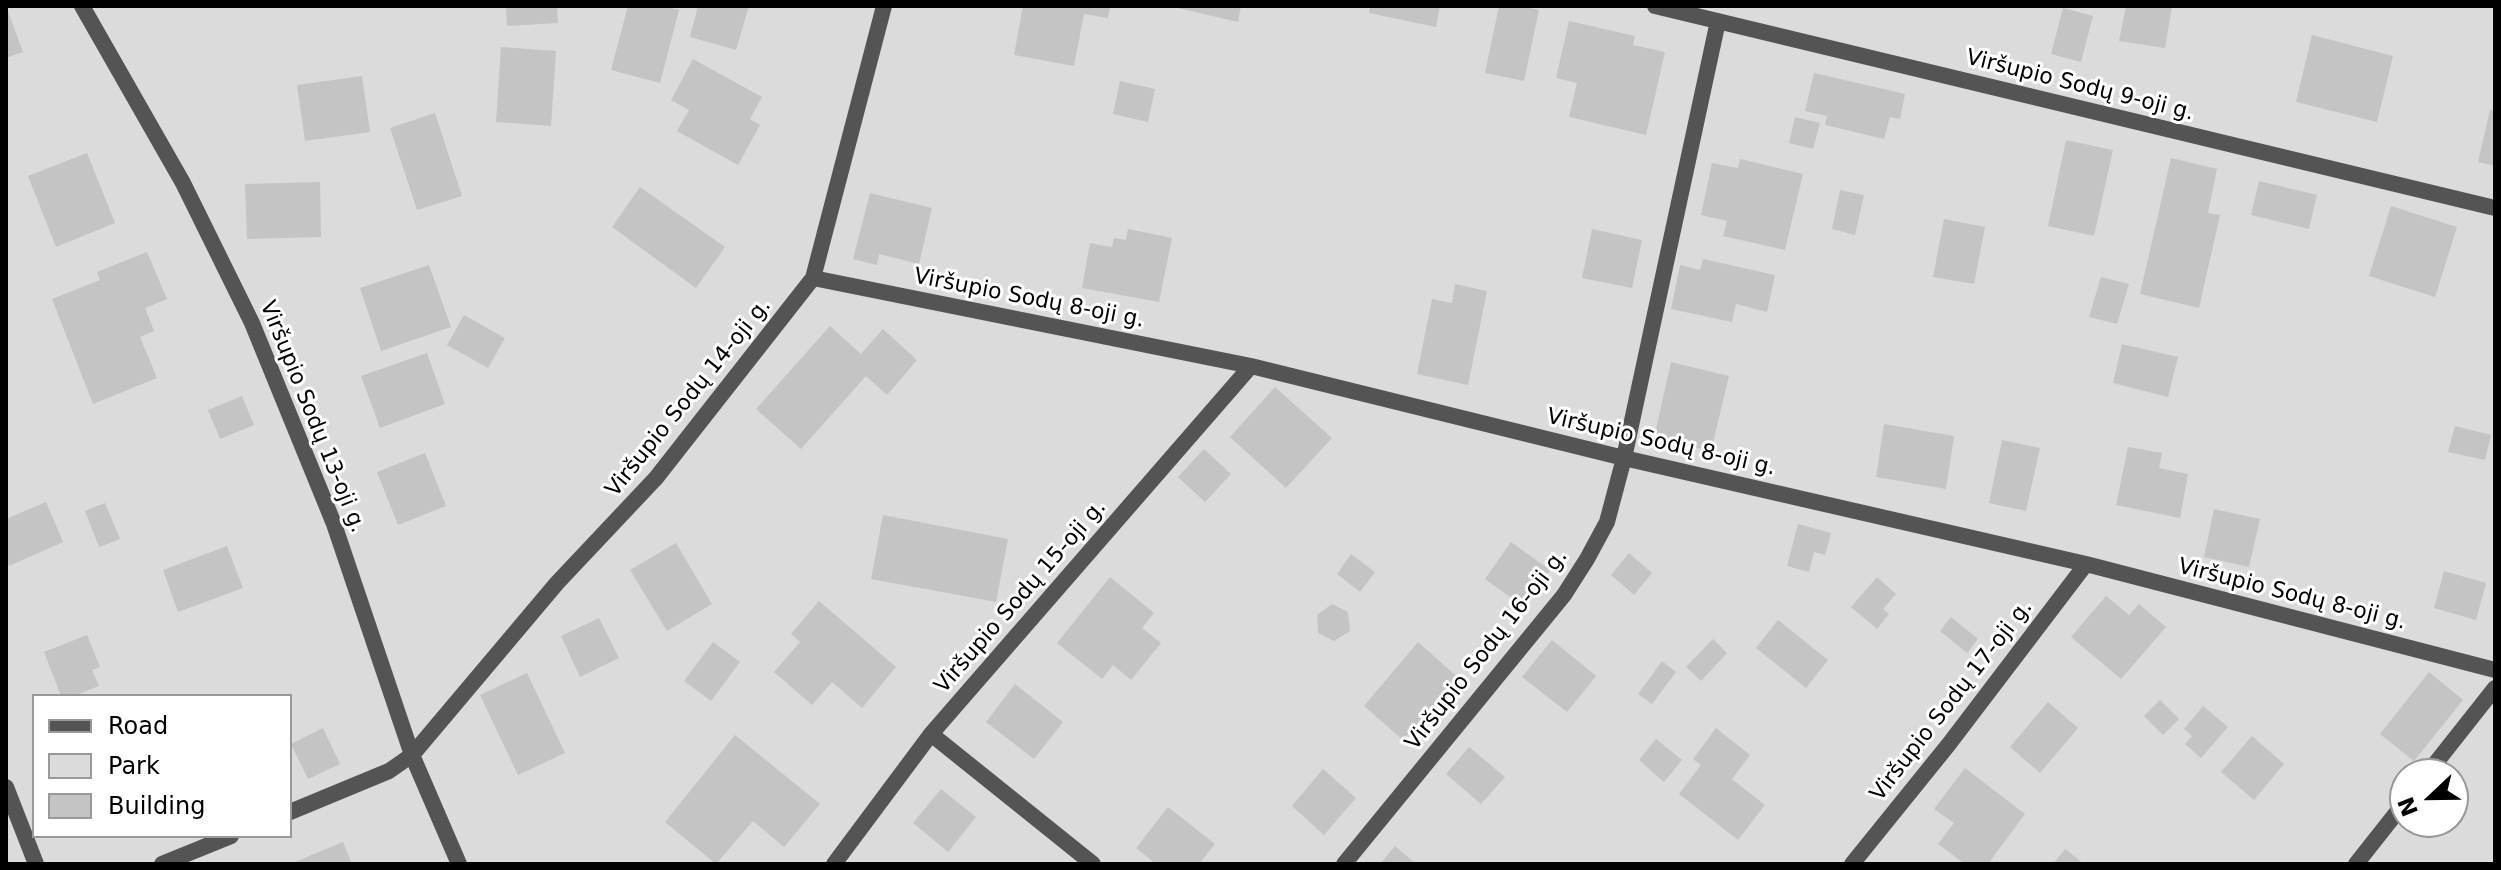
<!DOCTYPE html>
<meta charset="utf-8">
<style>
body{margin:0}
#map{position:relative;width:2501px;height:870px;overflow:hidden;background:#fff;font-family:"DejaVu Sans",sans-serif}
canvas{display:block}
.frame{position:absolute;inset:0;border:8px solid #000;pointer-events:none}
.legend{position:absolute;left:32px;top:694px;width:260px;height:144px;box-sizing:border-box;background:#fff;border:2px solid #999;margin:0;padding:10px 14px;list-style:none;font-size:24px;color:#000}
.legend li{display:flex;align-items:center;gap:16px;height:40px}
.legend b{width:40px;border:2px solid #999}
.north{position:absolute;left:2389px;top:758px;width:80px;height:80px;box-sizing:border-box;background:#fff;border:2px solid #999;border-radius:50%;rotate:248deg;font-size:22px;font-weight:700;line-height:32px;text-align:center;color:#000}
.north::after{content:'';display:block;margin:auto;width:28px;height:36px;background:#000;clip-path:polygon(50% 0,100% 100%,50% 72%,0 100%)}
</style>
<div id="map">
<canvas width="2501" height="870"></canvas>
<div class="frame"></div>
<ul class="legend">
<li><b style="height:10px;background:#545454"></b>Road</li>
<li><b style="height:22px;background:#dbdbdb"></b>Park</li>
<li><b style="height:22px;background:#c4c4c4"></b>Building</li>
</ul>
<div class="north">N</div>
</div>
<script>
const context = document.querySelector('canvas').getContext('2d');
context.lineJoin = 'round';
function paint(path, color) { context.fillStyle = color; context.fill(path, 'evenodd'); }
function strokePath(path, color, width, dash) { context.strokeStyle = color; context.lineWidth = width; context.lineCap = dash ? 'butt' : 'round'; context.setLineDash(dash || []); context.stroke(path); }
function write(font, color, halo, rows, align = 'center') {
  context.font = font + ' "DejaVu Sans",sans-serif'; context.lineWidth = 6; context.setLineDash([]); context.textBaseline = 'middle'; context.strokeStyle = halo; context.fillStyle = color; for (const [text, x, y, turn = 0] of rows) {
    context.save(); context.translate(x, y); context.rotate((+turn || 0) * Math.PI / 180); context.textAlign = isNaN(turn) ? turn : align; if (halo) context.strokeText(text, 0, 0); context.fillText(text, 0, 0); context.restore();
  }
}
paint(new Path2D(`
 M6,6H2495V864H6ZM34,696H290V836H34ZM2405,774H2453V822H2405Z`), '#dbdbdb');
paint(new Path2D(`
 M6,6L23,52L6,58Z
 M506,6H557L558,23L507,26Z
 M628,6H664L679,10L660,83L611,70Z
 M698,6H749L736,50L690,37Z
 M1023,6H1110L1108,18L1084,14L1074,66L1014,55Z
 M1169,6H1241L1238,22Z
 M1370,6H1440L1436,27L1369,13Z
 M1499,6H1520L1539,10L1524,81L1485,73Z
 M2126,6H2172L2165,48L2119,41Z
 M2063,8L2093,16L2081,62L2051,54Z
 M1569,21L1635,36L1633,45L1665,52L1646,135L1569,117L1577,83L1556,78Z
 M2312,35L2393,56L2377,122L2296,102Z
 M501,47L556,51L551,126L496,122Z
 M693,59L762,97L750,119L760,125L738,165L677,131L689,110L671,100Z
 M1814,73L1905,94L1900,119L1890,117L1884,139L1825,125L1827,116L1805,111Z
 M362,76L370,132L305,141L297,85Z
 M1120,81L1155,89L1148,122L1113,114Z
 M2490,110L2495,111V166L2478,162Z
 M435,113L462,196L417,210L390,128Z
 M1795,117L1820,123L1813,149L1789,143Z
 M2066,140L2113,150L2094,236L2048,226Z
 M87,153L115,223L56,247L28,176Z
 M2171,158L2217,169L2208,213L2220,215L2199,308L2140,294Z
 M1740,159L1803,174L1785,250L1723,236L1727,221L1701,215L1712,163L1738,168Z
 M2259,181L2317,195L2309,229L2251,215Z
 M320,182L321,237L247,239L245,184Z
 M640,187L725,247L696,288L612,227Z
 M1840,190L1864,195L1855,235L1832,229Z
 M870,193L932,208L919,264L879,254L877,265L853,259Z
 M2391,206L2457,227L2435,297L2369,276Z
 M1944,219L1985,227L1974,284L1933,277Z
 M1128,229L1172,238L1159,302L1082,288L1090,243L1112,247L1114,238L1126,240Z
 M1592,229L1642,240L1632,288L1582,278Z
 M147,252L167,299L145,308L154,331L140,337L157,378L93,404L52,299L100,280L97,272Z
 M1703,259L1775,275L1767,312L1736,304L1732,322L1671,309L1680,265L1700,270Z
 M429,265L451,327L381,351L360,288Z
 M2101,277L2129,284L2117,324L2089,317Z
 M1455,284L1487,291L1468,385L1417,374L1432,299L1452,303Z
 M464,315L505,338L488,368L447,345Z
 M830,326L861,354L883,329L917,360L887,395L866,376L801,449L756,409Z
 M2122,344L2178,357L2168,397L2113,383Z
 M427,353L445,404L380,428L361,376Z
 M1671,362L1729,376L1711,451L1654,438Z
 M1275,387L1332,438L1286,488L1230,437Z
 M242,396L254,425L220,439L208,410Z
 M1884,424L1954,436L1946,489L1876,477Z
 M2455,426L2491,435L2485,460L2448,452Z
 M2002,440L2040,448L2026,511L1989,503Z
 M2128,447L2162,453L2159,468L2188,474L2180,518L2116,505Z
 M1204,449L1231,474L1205,502L1178,477Z
 M425,453L446,506L398,525L377,472Z
 M46,502L63,542L9,566L6,558V519Z
 M105,503L120,539L99,547L85,511Z
 M2214,509L2260,519L2249,567L2204,557Z
 M883,515L1008,539L996,602L871,579Z
 M1798,524L1831,533L1825,555L1814,552L1809,572L1787,566Z
 M1511,542L1550,570L1524,607L1485,579Z
 M676,543L712,604L667,631L630,570Z
 M227,546L243,588L178,612L163,570Z
 M1629,553L1652,573L1634,595L1611,575Z
 M1351,554L1375,572L1360,592L1337,574Z
 M2444,571L2486,583L2476,620L2434,608Z
 M1110,577L1154,613L1142,628L1161,643L1131,680L1113,665L1102,679L1057,643Z
 M1877,577L1896,594L1883,609L1889,614L1877,629L1851,607Z
 M2106,596L2129,615L2139,604L2166,627L2121,679L2071,637Z
 M819,601L896,667L862,708L832,682L812,705L774,672L800,642L791,634Z
 M1332,604L1348,612L1350,631L1334,641L1318,633L1317,615Z
 M1951,617L1978,639L1967,653L1940,631Z
 M599,618L619,658L580,677L561,636Z
 M1778,620L1828,660L1806,688L1756,648Z
 M87,635L100,667L92,670L99,686L73,696H61L44,652Z
 M1713,639L1727,653L1701,681L1686,667Z
 M1552,640L1596,676L1567,712L1522,677Z
 M713,642L740,662L711,701L684,681Z
 M1418,642L1463,682L1439,711L1433,706L1403,740L1364,706Z
 M1662,661L1676,672L1652,704L1638,694Z
 M2429,672L2463,700L2414,761L2380,734Z
 M527,673L565,753L518,775L480,695Z
 M1015,684L1063,722L1034,759L986,722Z
 M2160,700L2179,719L2163,735L2144,716Z
 M2048,702L2078,728L2040,773L2010,747Z
 M2203,706L2228,727L2201,758L2185,744L2192,736L2184,729Z
 M323,728L340,764L308,779L291,744Z
 M1716,728L1750,755L1732,779L1765,805L1738,840L1679,794L1701,765L1693,759Z
 M735,735L820,804L784,847L753,821L716,864L665,822Z
 M2252,736L2284,764L2254,800L2221,772Z
 M1656,739L1682,760L1664,782L1639,760Z
 M1469,747L1505,777L1481,804L1446,774Z
 M1965,768L2025,814L1988,864H1965L1938,844L1954,823L1934,809Z
 M1323,769L1356,798L1324,835L1292,806Z
 M941,789L976,817L948,852L913,823Z
 M1168,807L1215,844L1199,864H1156L1136,848Z
 M343,842L352,864H290Z
 M1395,846L1416,864H1380Z
 M2065,849L2084,864H2053Z`), '#c4c4c4');
strokePath(new Path2D(`
 M82,6L183,183L252,323L334,524L412,755L459,864
 M1655,6L2495,208
 M813,278L1251,366L1624,458L2086,564L2495,670
 M931,734L1093,864
 M2427,774L2495,688
 M6,787L36,864
 M290,812L389,771L412,755L557,583L656,478L813,278L884,6
 M162,864L231,836
 M834,864L931,734L1251,366
 M1344,864L1564,595L1587,559L1607,522L1624,458L1718,21
 M1852,864L1949,744L2086,564
 M2356,864L2405,802`), '#545454', 16);
write('22px', '#000', '#fff', [
 ["Viršupio Sodų 9-oji g.",2080,86,14],
 ["Viršupio Sodų 8-oji g.",1029,299,11],
 ["Viršupio Sodų 14-oji g.",689,398,-51],
 ["Viršupio Sodų 13-oji g.",312,417,68],
 ["Viršupio Sodų 8-oji g.",1661,443,13],
 ["Viršupio Sodų 8-oji g.",2292,595,14],
 ["Viršupio Sodų 15-oji g.",1021,597,-49],
 ["Viršupio Sodų 16-oji g.",1487,650,-52],
 ["Viršupio Sodų 17-oji g.",1952,701,-52]
]);
</script>
